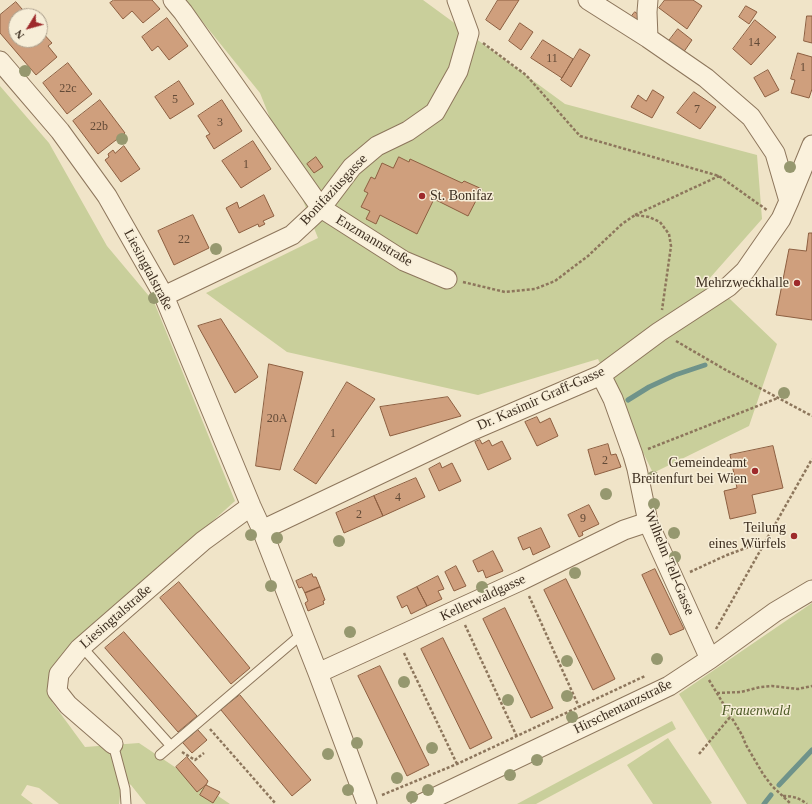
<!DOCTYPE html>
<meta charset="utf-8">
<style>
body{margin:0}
#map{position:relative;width:812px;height:804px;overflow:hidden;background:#f0e4c8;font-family:Georgia,serif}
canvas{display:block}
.north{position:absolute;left:8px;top:8px;width:40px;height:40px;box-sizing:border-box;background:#f7eed8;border:1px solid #ada18e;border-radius:50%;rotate:233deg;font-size:11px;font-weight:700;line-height:16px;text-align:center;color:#3d2e20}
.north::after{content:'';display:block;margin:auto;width:14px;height:18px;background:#9e2a2b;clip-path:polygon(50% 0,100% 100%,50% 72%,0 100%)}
</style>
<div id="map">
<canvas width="812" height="804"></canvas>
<div class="north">N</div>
</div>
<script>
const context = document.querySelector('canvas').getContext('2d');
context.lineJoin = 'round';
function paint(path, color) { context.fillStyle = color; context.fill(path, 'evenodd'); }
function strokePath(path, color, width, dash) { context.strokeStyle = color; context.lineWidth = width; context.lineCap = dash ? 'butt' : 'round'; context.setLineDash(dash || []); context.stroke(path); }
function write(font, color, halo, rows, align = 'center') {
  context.font = font + ' Georgia,serif'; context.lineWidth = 3; context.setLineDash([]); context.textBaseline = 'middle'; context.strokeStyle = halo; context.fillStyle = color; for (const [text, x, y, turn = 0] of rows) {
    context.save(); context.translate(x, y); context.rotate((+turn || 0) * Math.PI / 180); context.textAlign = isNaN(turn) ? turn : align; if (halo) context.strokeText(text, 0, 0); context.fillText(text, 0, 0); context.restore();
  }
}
paint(new Path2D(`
 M185,0H423L565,104L757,155L762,219L709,279L777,344L749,426L653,473L598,359L478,395L287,352L206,293L318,238L260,93Z
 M0,86L49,143L107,246L154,302L235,501L54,664L52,702L85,747L139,743L230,804H146L131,785L122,779L119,804H59L39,788L27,785L21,795L33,804H0Z
 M812,603V804H747L679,694Z
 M672,721L676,729L536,804H517Z
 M668,738L712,803L710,804H653L627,765Z`), '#c9cf9b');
strokePath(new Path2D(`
 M628,400L649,387L675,375L705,365
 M779,785L812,750
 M764,804L771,795`), '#6f938a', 5);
const building = new Path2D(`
 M114,0H152L160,9L143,23L132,11L123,19L110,3Z
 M498,0H519L500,30L486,20Z
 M665,0H693L702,6L687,29L659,8Z
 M16,2L28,16H16V40H40V30L52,43L48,46L57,57L36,75L0,33V15Z
 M746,6L757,12L749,24L739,17Z
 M635,12L642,17L638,22L631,17Z
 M807,16H812V43L804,41Z
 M167,18L188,46L169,60L158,46L152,51L142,37Z
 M755,20L776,37L751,65L733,49Z
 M520,23L533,32L521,50L509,41Z
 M678,29L692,40L683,53L668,42Z
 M543,40L573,59L562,78L531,58Z
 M580,49L590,55L571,87L561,80Z
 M798,53L812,57V89L809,98L791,93L795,80L791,79Z
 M68,63L92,94L67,114L43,83Z
 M768,70L779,90L765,97L754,78Z
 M179,81L194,104L170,119L155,97Z
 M653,90L664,97L652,118L631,107L638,95L646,101Z
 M694,92L716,107L700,129L677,113Z
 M100,100L125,133L98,154L73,121Z
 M222,100L242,131L214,149L206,136L210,134L198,116Z
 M253,141L271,169L241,188L222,161Z
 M124,146L140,169L121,182L105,160L109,157L108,154L113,150L115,153Z
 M316,157L323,167L314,173L307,164Z
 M399,157L409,162L410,159L462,183L464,181L482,189L468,216L434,199L417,234L380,215L376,224L366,219L370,211L361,207L368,193L364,191L371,177L375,179L382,163L393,168Z
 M264,195L274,216L263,221L265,224L259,227L258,224L239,233L226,208L237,202L239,208Z
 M193,215L209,248L174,265L158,231Z
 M809,233H812V320L776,315L789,249L806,251Z
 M221,319L258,377L235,393L198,326Z
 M269,364L303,372L280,470L256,466Z
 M347,382L375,399L316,484L294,470Z
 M448,397L461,416L390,436L380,407Z
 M537,417L540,423L550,418L558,436L537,446L525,422Z
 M480,440L482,444L489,440L492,446L502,441L511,459L488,470L475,442Z
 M608,444L611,455L616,454L621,467L595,475L588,450Z
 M773,446L783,488L752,495L756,513L730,519L724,491L737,488L730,455Z
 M440,463L442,468L452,463L461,481L439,491L429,469Z
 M416,478L425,497L383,516L374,496Z
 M374,496L383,516L344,533L336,513Z
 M589,505L599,524L582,532L583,535L579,537L568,515Z
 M541,528L550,547L533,555L530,547L523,550L518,538Z
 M493,551L503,571L486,578L483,570L478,572L473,561Z
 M456,566L466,586L454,591L445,572Z
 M655,569L684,629L670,635L642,575Z
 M312,574L313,577H316L320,587L305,593L302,587L299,588L296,581Z
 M438,576L444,589L438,591L442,599L427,606L417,587Z
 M566,579L615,679L593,690L544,590Z
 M179,582L250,668L231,684L160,598Z
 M320,587L325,600L323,601L324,604L308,611L305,603L308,601L305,593Z
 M417,587L427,606L411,614L407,605L402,608L397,597Z
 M505,608L553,708L531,718L483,619Z
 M124,632L197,716L178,732L105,648Z
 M443,638L492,738L470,749L421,649Z
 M380,666L429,765L407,776L358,676Z
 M240,695L311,780L292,796L221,710Z
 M198,730L207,740L192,753L183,743Z
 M187,757L208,781L206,785L197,792L176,767Z
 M206,785L220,792L213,803L200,795Z`);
paint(building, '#cf9f7d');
strokePath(building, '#8d5f41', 1);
const service = new Path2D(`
 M82,647L171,746
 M113,744L125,789L126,804
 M160,755L302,634`);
const minor = new Path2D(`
 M173,0L183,12L321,208L404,261L447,279
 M588,0L648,38L706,78L751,117L775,153L789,201
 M648,38L647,12L648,0
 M0,61L60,131L107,196L164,296L251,506L262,530L318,673L367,804
 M164,296L292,235L321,208L352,167L377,146L408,131L435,112L458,71L469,33L457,0
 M601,375L613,399L633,455L637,469L648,522L710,659
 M262,530L473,430L601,375L659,332L728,287L745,271L781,219L789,201L812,145
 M318,673L522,580L624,530L648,522
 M113,744L68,705L57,691L59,674L79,649L203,541L251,506
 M421,804L669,686L710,659L775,612L812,590`);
strokePath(service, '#8d765c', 11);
strokePath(minor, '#8d765c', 21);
strokePath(new Path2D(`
 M483,43L526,75L580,136L719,176L767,210
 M635,215L719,176
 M463,282L505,292L535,289L555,281L588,256L622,224L635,215L649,217L660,222L669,234L671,246L662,310
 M676,341L724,369L812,416
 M648,449L778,398
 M690,572L727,555L765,541
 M529,596L579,707
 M465,625L517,737
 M716,629L812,459
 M404,653L457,764
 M709,680L742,735L746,745L763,774L772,786L791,804
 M717,693L741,692L760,687L772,686L798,689L812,686
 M210,729L276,804
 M182,752L195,760L204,753
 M699,754L731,716
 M382,795L457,764L645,676
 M783,796C793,796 799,798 807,804`), '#8d765c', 2.5, [3, 2]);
strokePath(service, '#faf1dc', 9);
strokePath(minor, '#faf1dc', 19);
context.fillStyle = '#96986f';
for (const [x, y] of [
 [25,71],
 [122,139],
 [790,167],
 [216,249],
 [154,298],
 [784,393],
 [653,477],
 [606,494],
 [654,504],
 [674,533],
 [251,535],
 [277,538],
 [339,541],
 [675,557],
 [575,573],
 [271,586],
 [482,587],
 [350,632],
 [657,659],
 [567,661],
 [404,682],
 [567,696],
 [508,700],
 [572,717],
 [357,743],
 [432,748],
 [328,754],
 [537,760],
 [510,775],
 [397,778],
 [348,790],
 [428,790],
 [412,797]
]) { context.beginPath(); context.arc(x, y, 6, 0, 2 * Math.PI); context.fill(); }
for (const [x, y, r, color] of [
 [422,196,4,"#9e2a2b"],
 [797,283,4,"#9e2a2b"],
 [755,471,4,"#9e2a2b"],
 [794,536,4,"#9e2a2b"]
]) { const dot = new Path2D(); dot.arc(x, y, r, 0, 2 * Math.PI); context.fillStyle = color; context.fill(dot); strokePath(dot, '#f7eed8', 1.5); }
write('12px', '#624a37', null, [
 ["14",754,43],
 ["11",552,59],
 ["1",803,68],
 ["22c",68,89],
 ["5",175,100],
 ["7",697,110],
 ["3",220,123],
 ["22b",99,127],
 ["1",246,165],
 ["22",184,240],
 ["20A",277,419],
 ["1",333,434],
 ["2",605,461],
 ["4",398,498],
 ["2",359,515],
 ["9",583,519]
]);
write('14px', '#3d2e20', '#f7eed8', [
 ["Bonifaziusgasse",334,190,-47],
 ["Enzmannstraße",374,241,31],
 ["Liesingtalstraße",148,270,62],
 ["Dr. Kasimir Graff-Gasse",541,399,-24],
 ["Wilhelm Tell-Gasse",669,563,68],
 ["Kellerwaldgasse",483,598,-25],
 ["Liesingtalstraße",116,617,-41],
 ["Hirschentanzstraße",623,707,-26]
]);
write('14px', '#3d2e20', '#f7eed8', [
 ["St. Bonifaz",430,196,"left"],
 ["Mehrzweckhalle",789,283],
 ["Gemeindeamt",747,463],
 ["Breitenfurt bei Wien",747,479],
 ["Teilung",786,528],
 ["eines Würfels",786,544]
], 'right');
write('italic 14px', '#4d5a26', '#f7eed8', [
 ["Frauenwald",756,711]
]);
</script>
